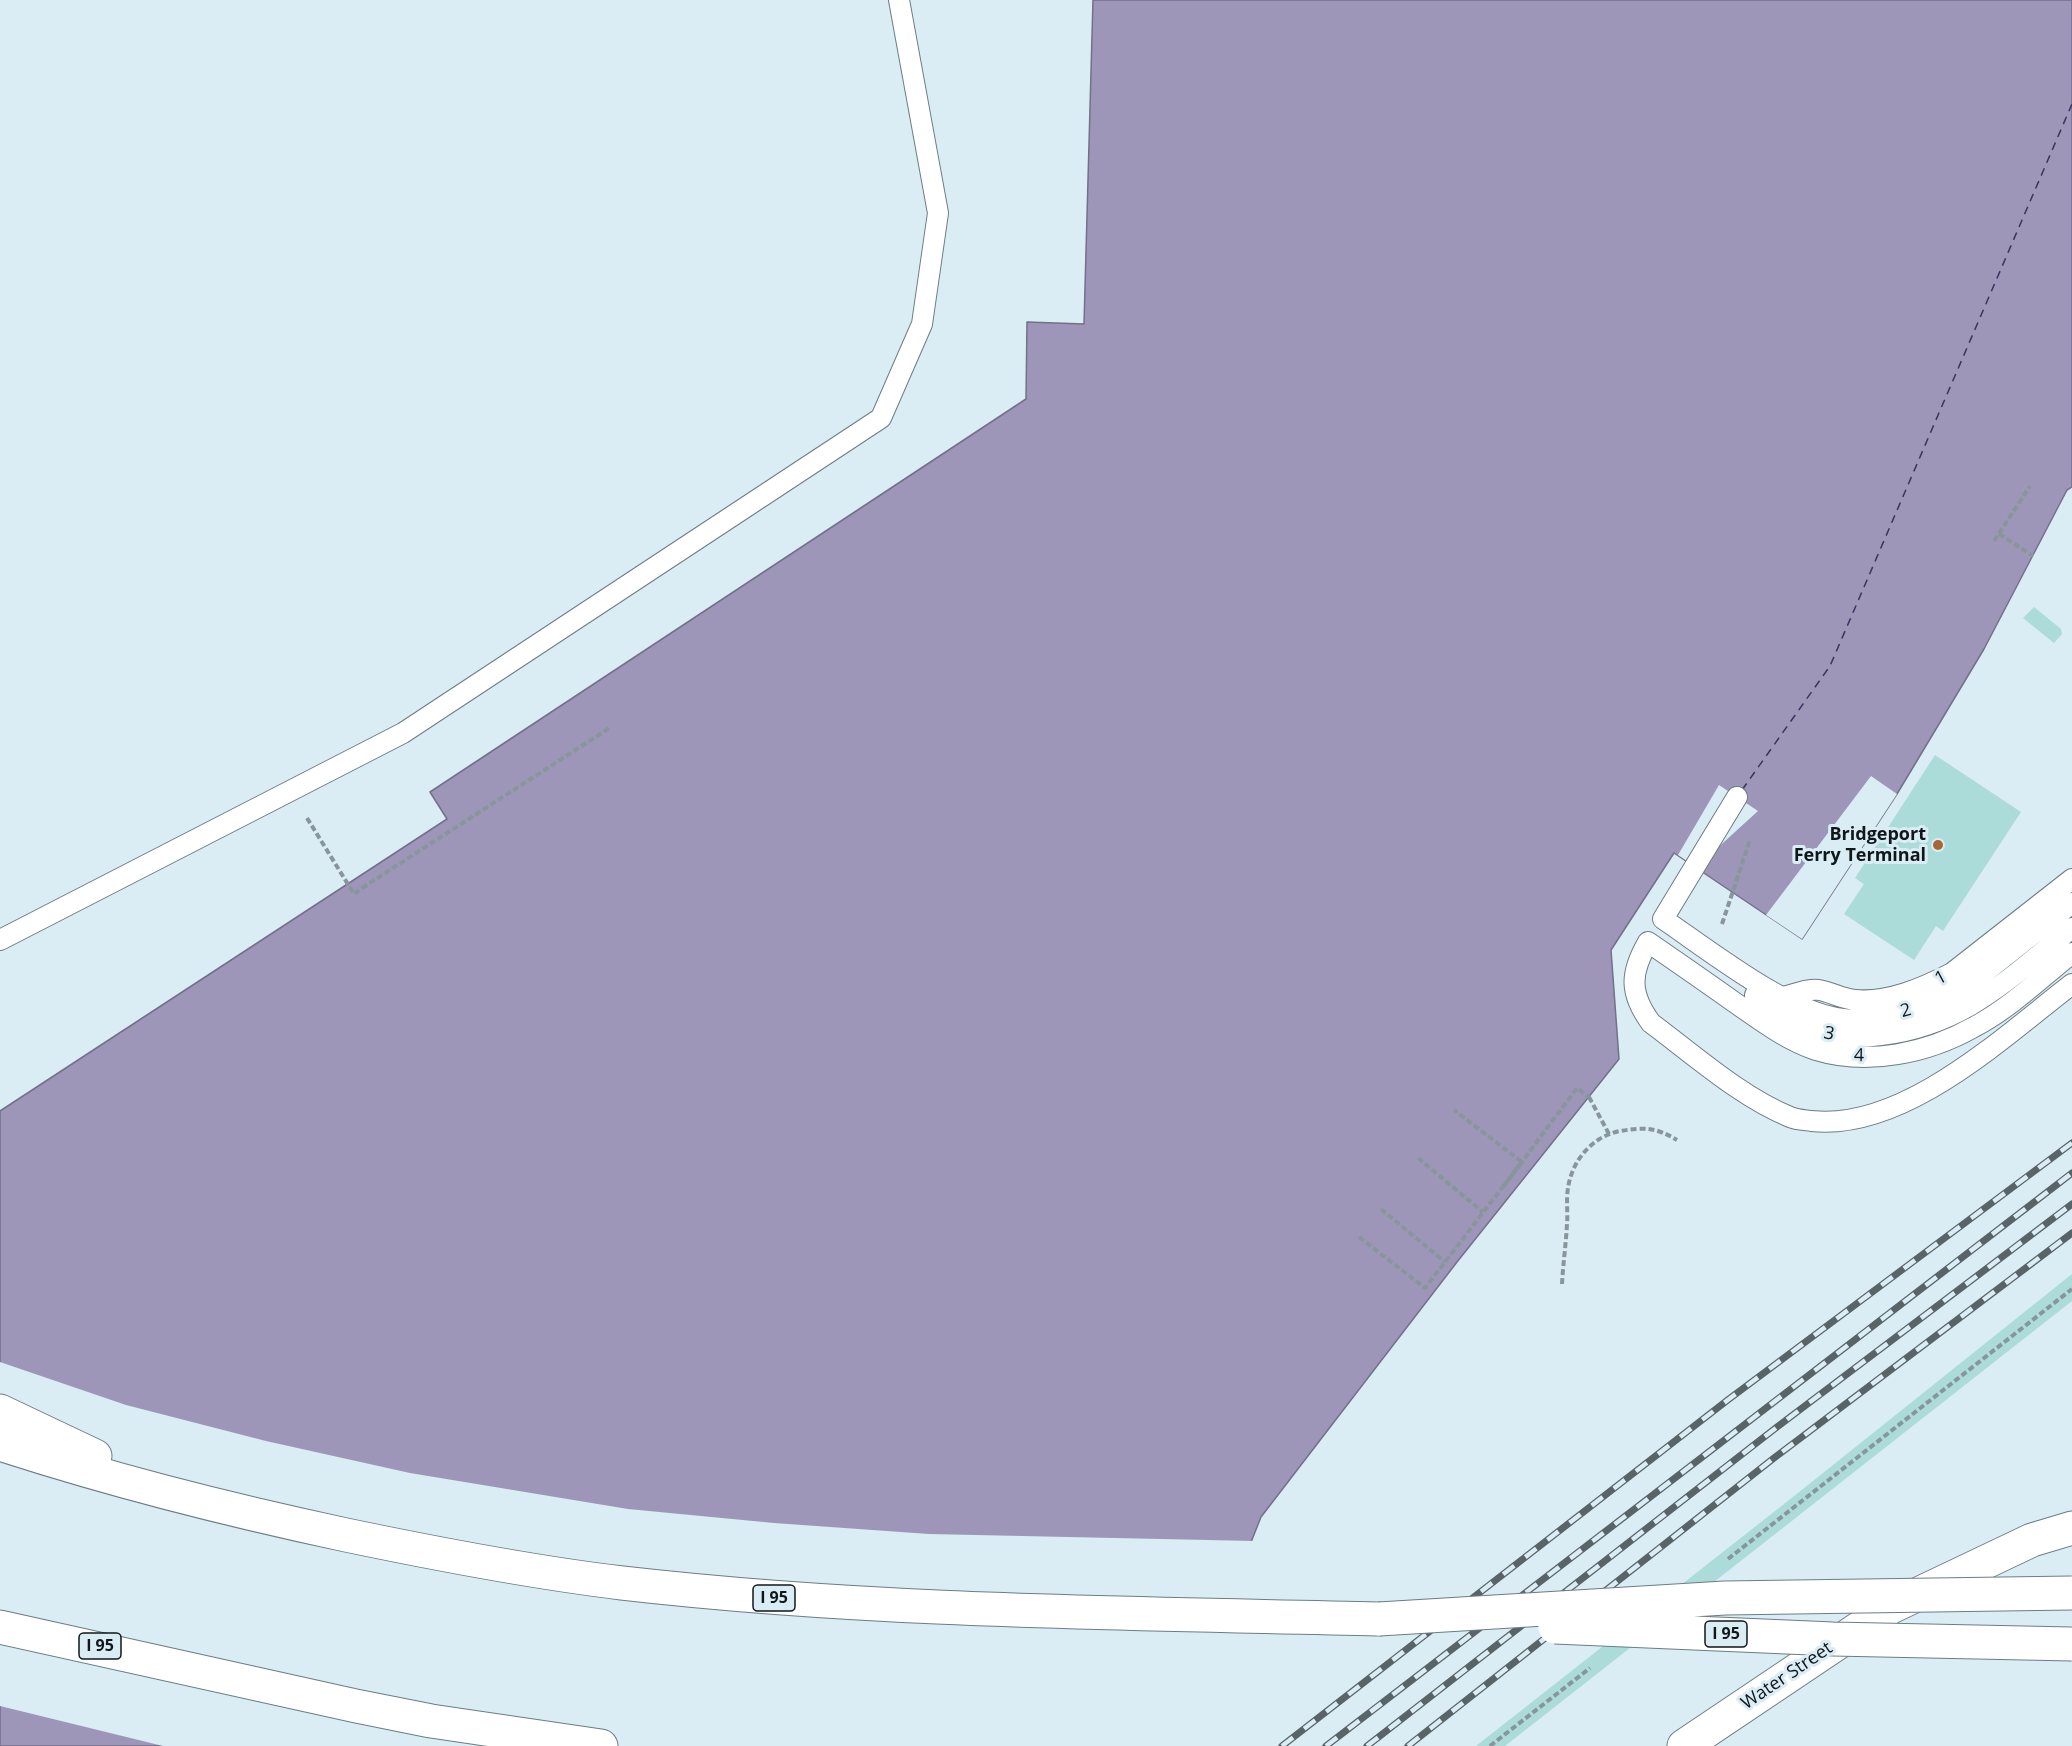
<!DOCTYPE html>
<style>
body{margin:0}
canvas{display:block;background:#daecf4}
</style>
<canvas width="2072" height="1746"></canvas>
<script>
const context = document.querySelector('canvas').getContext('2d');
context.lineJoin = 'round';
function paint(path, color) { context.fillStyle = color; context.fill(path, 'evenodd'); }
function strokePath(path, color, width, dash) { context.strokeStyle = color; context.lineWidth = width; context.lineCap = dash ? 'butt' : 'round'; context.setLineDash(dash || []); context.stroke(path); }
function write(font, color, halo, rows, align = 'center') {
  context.font = font + ' "Open Sans",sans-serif'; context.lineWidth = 6; context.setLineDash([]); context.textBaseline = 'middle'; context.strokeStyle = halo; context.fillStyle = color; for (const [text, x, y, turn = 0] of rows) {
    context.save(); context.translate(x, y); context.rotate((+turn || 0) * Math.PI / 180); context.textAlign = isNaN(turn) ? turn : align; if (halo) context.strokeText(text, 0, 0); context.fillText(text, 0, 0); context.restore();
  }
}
const water = new Path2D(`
 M1093,0H2072V487L2067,490L1984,649L1897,794L1802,939L1674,853L1611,950L1619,1059L1457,1262L1261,1517L1170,1746H0V1111L447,819L430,792L1026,399L1027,322L1084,324Z`);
paint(water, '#9d96b8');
strokePath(water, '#737089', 1.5);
paint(new Path2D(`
 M1871,776L1897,794L1802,939L1766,915Z
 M1719,785L1758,811L1713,852L1702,871L1678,855Z
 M0,1362L126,1405L266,1441L410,1473L628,1509L774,1523L929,1534L1254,1541L1173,1746H163L0,1706Z`), '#daecf4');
strokePath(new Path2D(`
 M1742,790L1830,666L2072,104`), '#3e3161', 1.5, [8, 6]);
paint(new Path2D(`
 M2034,607L2061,629L2062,634L2054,643L2023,618Z
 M1935,755L2021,812L1943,931L1936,926L1914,960L1844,914L1864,884L1855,878Z
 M2072,1274V1301L1505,1746H1476L1798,1493Z`), '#abdcd9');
const service = new Path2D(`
 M1737,797L1663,919C1709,950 1783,1009 1837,1018C1884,1026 1936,1005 1975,980L2072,903
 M0,940L403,733L881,418L922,324L938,213L899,0
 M2072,953C2041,978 2010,1008 1974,1027C1928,1053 1868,1066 1816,1050C1786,1040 1760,1020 1734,1002C1706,982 1677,962 1648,942C1630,973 1629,993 1651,1023C1694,1055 1741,1097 1790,1117C1797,1120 1805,1120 1812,1121C1904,1131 2003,1037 2072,984
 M1755,995C1777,1009 1797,1026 1822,1034C1841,1040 1862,1037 1881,1035C1965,1025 2009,978 2072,928
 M1783,997C1793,995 1809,988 1819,990C1831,992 1842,999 1855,1000C1888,1003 1923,988 1952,973L2072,879`);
const secondary = new Path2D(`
 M1684,1746L1891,1607L2032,1540L2072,1528`);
const motorway = new Path2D(`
 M0,1411L95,1456
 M0,1444C114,1481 229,1510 346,1535C437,1554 530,1572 622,1583C874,1612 1127,1613 1379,1619
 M0,1627L356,1706L431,1721L601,1746`);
strokePath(service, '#6c7d84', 22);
strokePath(secondary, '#6c7d84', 35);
strokePath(motorway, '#6c7d84', 35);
strokePath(new Path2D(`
 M1999,534L2033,556
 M1994,541L2030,486
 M307,818L354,894L364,887
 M362,888L611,727
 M1722,924L1750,840
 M1589,1097L1609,1134
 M1418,1158L1483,1212
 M1381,1209L1445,1262
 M1359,1237L1425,1288L1522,1162L1454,1110
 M1562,1284C1563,1264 1566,1244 1567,1224C1568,1212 1566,1200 1568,1188C1572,1160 1593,1136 1620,1131C1645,1127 1655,1127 1677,1140
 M1728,1559L2072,1289
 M1490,1746L1590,1668`), '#88959b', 4, [6, 3]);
strokePath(service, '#fff', 20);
strokePath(secondary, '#fff', 33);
strokePath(motorway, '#fff', 33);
const rail = new Path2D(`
 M1282,1746L1729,1399L2072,1143
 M1326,1746L2072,1173
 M1367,1746L1777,1427L2072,1204
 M1408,1746L1774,1458L2072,1233`);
strokePath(rail, '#596468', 7);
strokePath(rail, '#daecf4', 4.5, [14]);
const motorwayBridge = new Path2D(`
 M1379,1619L1725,1598L2072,1593
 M1555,1627L1833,1639L2072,1644`);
strokePath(motorwayBridge, '#6c7d84', 35, []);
strokePath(new Path2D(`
 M1503,1187L1577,1088L1589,1097`), '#88959b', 4, [6, 3]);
strokePath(motorwayBridge, '#fff', 33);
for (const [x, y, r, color] of [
 [1938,845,6,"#a86732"]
]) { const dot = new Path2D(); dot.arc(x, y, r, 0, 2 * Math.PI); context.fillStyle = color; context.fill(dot); strokePath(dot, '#daecf4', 2); }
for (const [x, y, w] of [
 [774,1598,42],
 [1726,1634,42],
 [100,1646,42]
]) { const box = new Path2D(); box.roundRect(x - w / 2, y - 13, w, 26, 4.5); context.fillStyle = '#daecf4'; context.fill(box); strokePath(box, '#10171a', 1.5); }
write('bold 16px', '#10171a', null, [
 ["I 95",774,1598],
 ["I 95",1726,1634],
 ["I 95",100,1646]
]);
write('bold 18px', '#10171a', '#daecf4', [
 ["Bridgeport",1926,835],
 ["Ferry Terminal",1926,856]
], 'right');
write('18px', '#10171a', '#daecf4', [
 ["1",1941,978,-28],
 ["2",1906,1011,-15],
 ["3",1829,1034,11],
 ["4",1859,1056,1],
 ["Water Street",1787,1676,-34]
]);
</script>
